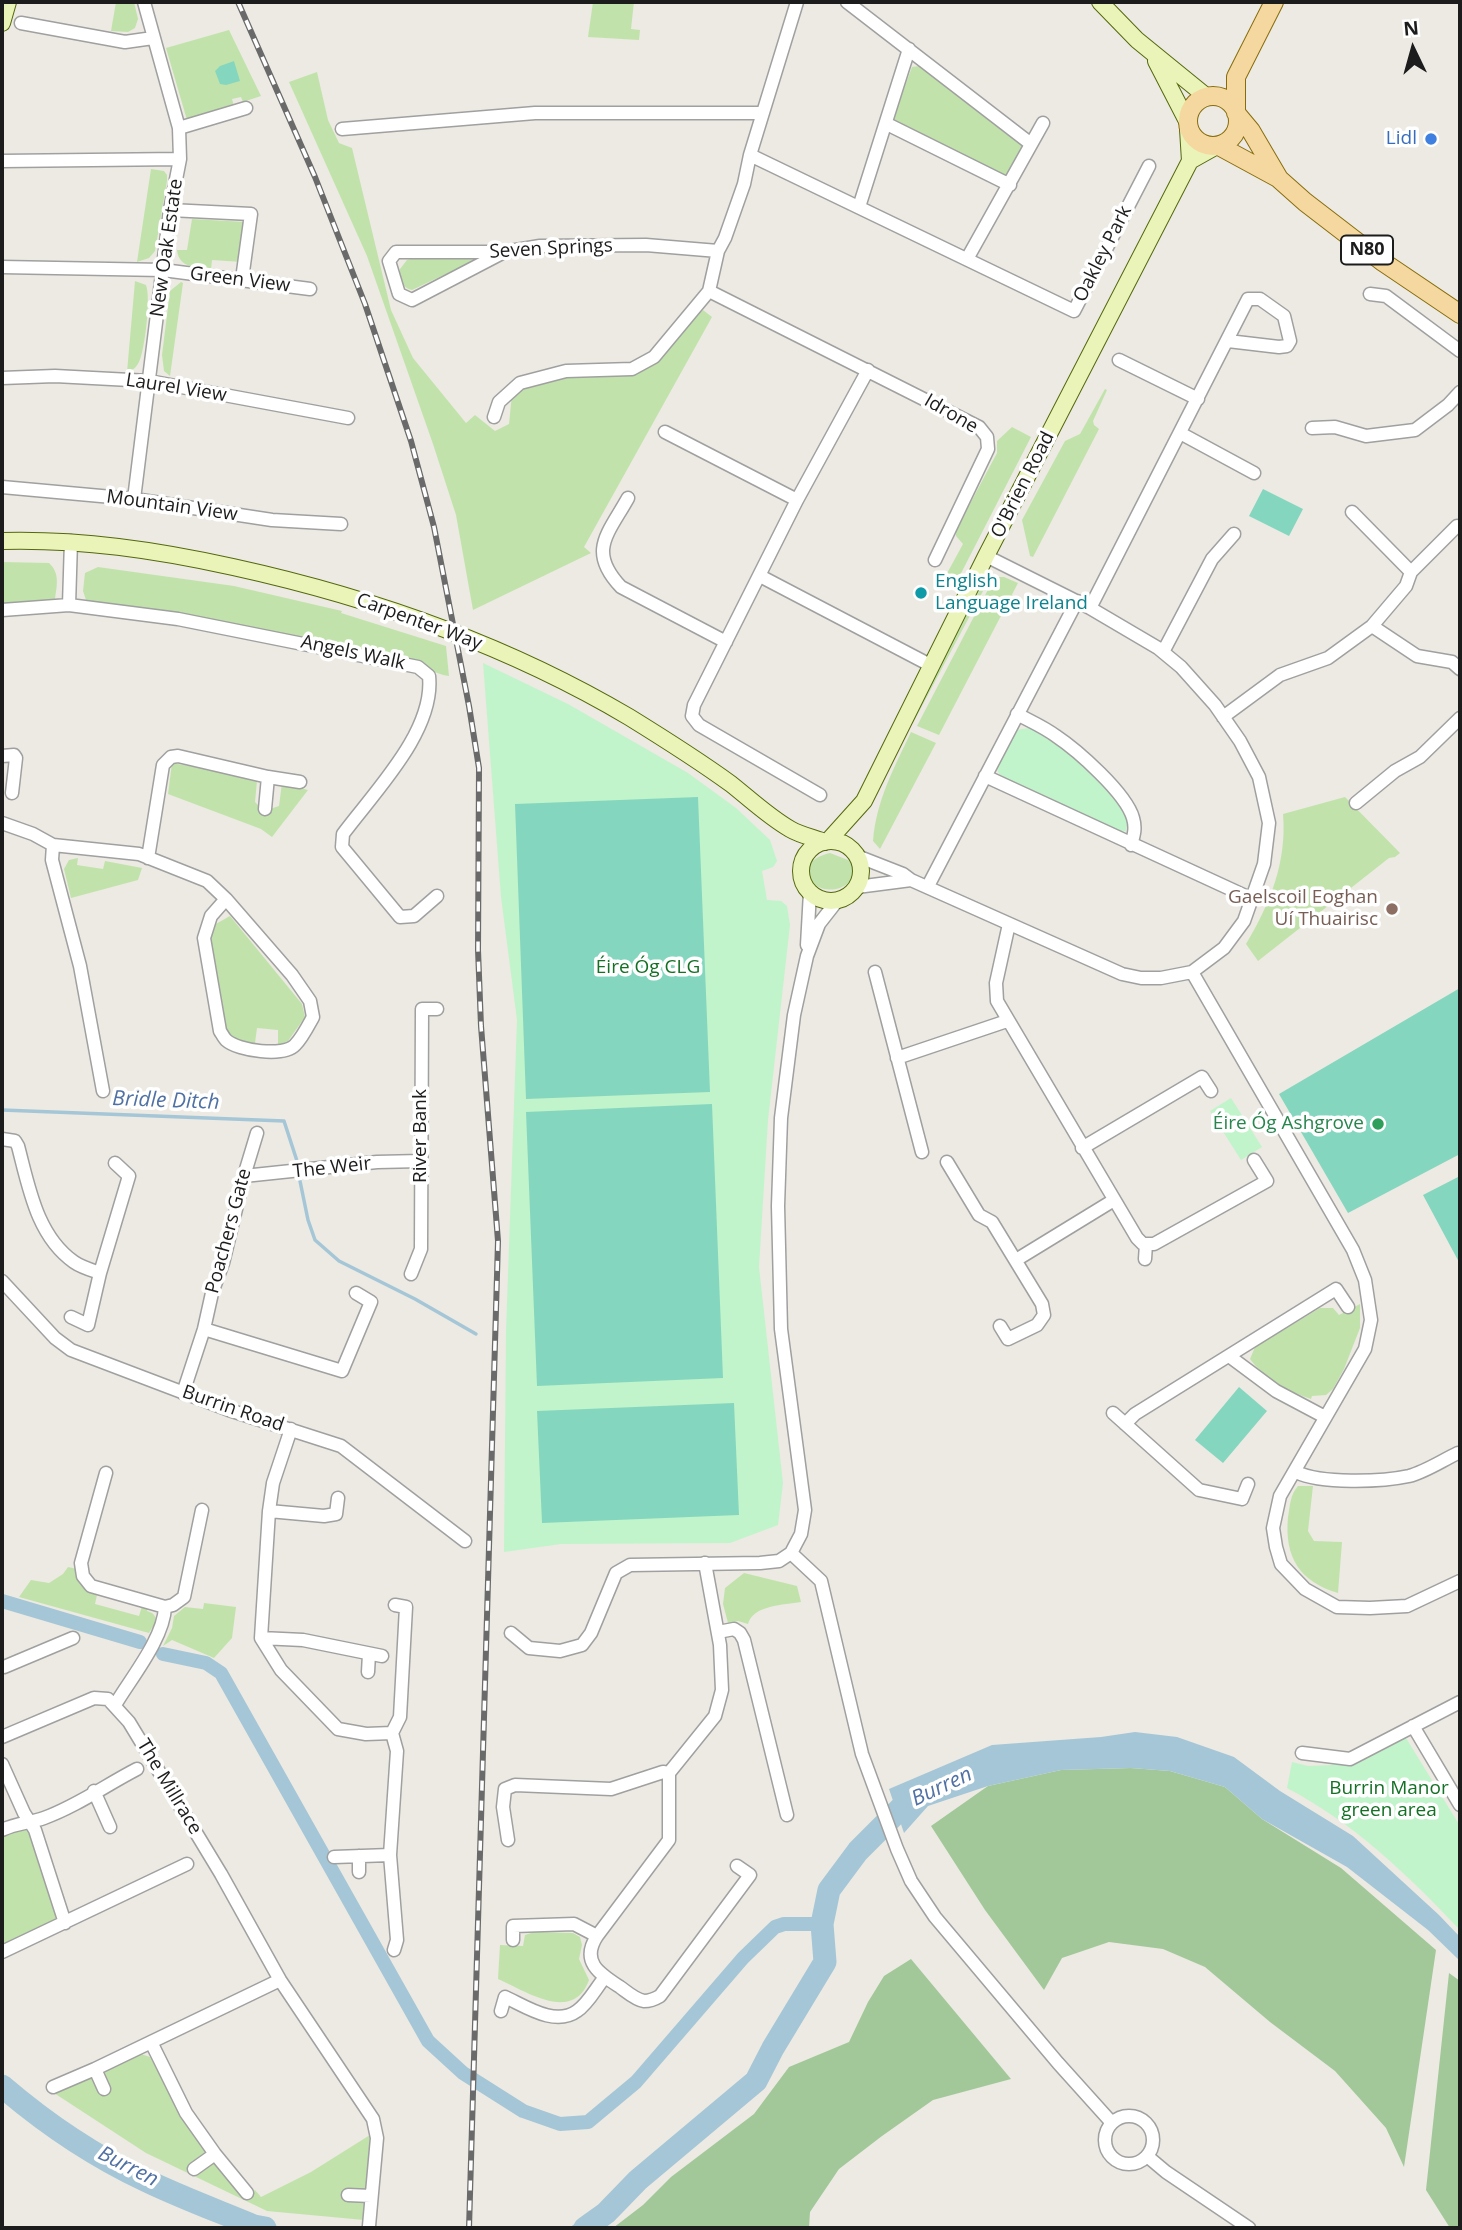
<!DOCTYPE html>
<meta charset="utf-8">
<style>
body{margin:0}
#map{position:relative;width:1462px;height:2230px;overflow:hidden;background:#eceae2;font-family:"Open Sans",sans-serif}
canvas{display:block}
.frame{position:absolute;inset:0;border:4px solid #1c1c1c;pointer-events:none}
.north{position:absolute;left:1378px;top:14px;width:70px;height:70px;-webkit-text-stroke:5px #fff;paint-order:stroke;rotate:355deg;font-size:19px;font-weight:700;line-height:28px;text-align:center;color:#1c1c1c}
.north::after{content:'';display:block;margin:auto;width:24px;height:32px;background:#1c1c1c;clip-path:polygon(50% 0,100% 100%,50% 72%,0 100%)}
</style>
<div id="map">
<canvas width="1462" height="2230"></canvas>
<div class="frame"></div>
<div class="north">N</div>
</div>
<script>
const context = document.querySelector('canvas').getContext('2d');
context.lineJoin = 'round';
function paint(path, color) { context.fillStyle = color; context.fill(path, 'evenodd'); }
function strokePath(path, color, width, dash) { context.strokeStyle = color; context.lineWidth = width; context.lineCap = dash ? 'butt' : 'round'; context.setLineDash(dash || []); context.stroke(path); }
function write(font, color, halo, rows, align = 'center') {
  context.font = font + ' "Open Sans",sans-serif'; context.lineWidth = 7; context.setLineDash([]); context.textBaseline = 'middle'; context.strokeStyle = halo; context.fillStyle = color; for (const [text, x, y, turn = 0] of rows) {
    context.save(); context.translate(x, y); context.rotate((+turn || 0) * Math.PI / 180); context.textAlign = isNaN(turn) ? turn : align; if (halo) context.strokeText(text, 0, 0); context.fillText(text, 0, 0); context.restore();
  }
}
paint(new Path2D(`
 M116,2H134L138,19L135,28L128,32L111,31Z
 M593,2H634L631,29L640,30L639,40L588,37Z
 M229,30L261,96L243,102L241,97L232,99L234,106L187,120L166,48Z
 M919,66L1022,146L1006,177L895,121L893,118L912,67Z
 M317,72L328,120L339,143L352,148L391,310L413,358L466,423L475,415L495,431L509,424L512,394L519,389L568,376L635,373L650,367L703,310L712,317L584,547L591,553L473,610L456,515L433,444L367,256L289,82Z
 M151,169L164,171L167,175V181L155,251L149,258L137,262Z
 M192,219L246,222L242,262L212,260L211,269C195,267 179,268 177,250H187Z
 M486,255L412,290C402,288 399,279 400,269L407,260L417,257Z
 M135,281L146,285C151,297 145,350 139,362C136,368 133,370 127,372Z
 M181,282L183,283L170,376L164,371L162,355L170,291Z
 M1105,389L1107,390L1093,421L1094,425L1099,429L1033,557L1030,556L1022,520L1065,441L1080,434Z
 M1012,427L1031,437L955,585L945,577L963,544L956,536V530L997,453V441Z
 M2,562L49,563C60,573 57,585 55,599L2,605Z
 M98,567L234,586L342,611L341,613L446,646L449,676C433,674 424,665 409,660L181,613L87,603L83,591L85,573Z
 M987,576H991L913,723L914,716Z
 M998,577H1004L1018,583L939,735L917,726L993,580Z
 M911,732L936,743L880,849L873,841C876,801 894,768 911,732Z
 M172,763L254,777L257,781L255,802L264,811L279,806L282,783L308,790L272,837L261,829L168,794Z
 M1345,797L1400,853L1395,857L1389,858L1258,961L1246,944C1270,904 1287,862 1283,814Z
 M830,853L848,860C871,884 819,905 807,874C808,861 818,856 830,853Z
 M78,858L77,865L103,869L105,861L142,868L138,880L71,898L64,869L69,860Z
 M230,916L302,1004L305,1017L288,1041L278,1045V1030L257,1028L255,1043L230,1039L225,1033L208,936L214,925Z
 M1360,1304V1328L1344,1369L1333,1389L1326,1395L1312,1396L1311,1399C1289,1392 1264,1378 1250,1359L1255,1347L1320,1308H1333L1339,1315Z
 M1298,1486H1313L1308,1531L1314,1541L1342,1542L1338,1593C1300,1582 1284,1557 1288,1517C1290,1506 1290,1495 1298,1486Z
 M68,1567L77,1569L86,1589L97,1595L95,1604L139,1616L142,1606L148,1608L147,1611L152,1613C160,1620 153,1626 149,1633L19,1597L31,1580L49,1583L63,1574Z
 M744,1573L797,1586L801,1602C784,1605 753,1605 748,1624L738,1621L728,1623L723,1604L725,1588Z
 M204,1603L236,1607L232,1638L214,1658L172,1640L163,1646L172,1628L174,1616L185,1607L203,1609Z
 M19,1829L26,1830L31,1837L57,1916L53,1922L2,1949V1836Z
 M534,1932L573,1933L580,1937L582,1945L579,1959L589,1980C573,2024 526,1991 498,1979L500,1945L523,1946L525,1935Z
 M141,2054L150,2057L191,2131L243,2196L255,2190L261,2197L311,2172L370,2135L364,2220L267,2211L146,2153L54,2093Z`), '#c1e3ab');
paint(new Path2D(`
 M1131,1768L1170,1771L1225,1787L1262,1819L1341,1868L1436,1950L1404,2167L1386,2128L1335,2071L1270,2022L1205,1967L1163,1949L1109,1942L1062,1958L1044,1990L985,1910L931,1826L988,1786L1061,1770Z
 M911,1959L1011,2079L933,2100L882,2136L839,2169L810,2212L809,2228H613L643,2205L671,2177L754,2114L789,2067L849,2042L868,2002L884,1976Z
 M1449,1973L1460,1981V2228H1450L1426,2190Z`), '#a2c89a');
paint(new Path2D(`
 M483,663L568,704L688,773L736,808L770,840L777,861L773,867L762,871L767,900L781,901L787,906L790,925L768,1120L759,1267L783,1483L778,1525L730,1543L561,1544L504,1552L506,1331L517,1020L501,897Z
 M1029,728C1064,744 1111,784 1128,819L1126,831L1117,832L1009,781L999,774L996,767L1016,730Z
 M1231,1098L1262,1147L1241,1160L1210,1111Z
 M1406,1738L1460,1826V1930C1408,1875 1354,1823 1287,1788L1292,1762L1308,1766L1356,1764Z`), '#c1f4cb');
paint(new Path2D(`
 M234,61L240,81L226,85L220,84L215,71L220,66Z
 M1263,489L1303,509L1289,536L1249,516Z
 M698,797L710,1092L526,1099L515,804Z
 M1460,988V1154L1348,1213L1279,1094Z
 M712,1104L723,1378L537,1386L526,1112Z
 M1460,1176V1264L1423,1195Z
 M1239,1387L1267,1411L1223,1463L1195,1440Z
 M734,1403L739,1515L542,1523L537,1411Z`), '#85d6bf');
paint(new Path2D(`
 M1135,1732L1177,1737L1234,1757L1280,1791L1353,1836L1439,1915L1460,1937V1961L1428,1930L1347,1867L1262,1819L1225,1787L1170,1771L1131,1768L1061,1770L988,1786L928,1806L904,1833L889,1789L992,1745L1101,1737Z
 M617,2187L628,2201L611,2212L595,2228H569L601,2205Z`), '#a5c6d7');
strokePath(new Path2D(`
 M2,1110L284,1121L298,1164
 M300,1181L308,1220L315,1240L339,1261L415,1299L476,1334`), '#a5c6d7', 3.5);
strokePath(new Path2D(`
 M2,1601L140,1642
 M163,1654L206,1663L221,1673L428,2041L463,2073L523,2111L560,2124L588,2122L636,2082L743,1958L775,1927L784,1924H822`), '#a5c6d7', 14);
strokePath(new Path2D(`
 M2,2086C44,2122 94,2156 145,2180C180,2197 218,2211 254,2226L265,2228
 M585,2228L606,2213L638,2180L756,2081L773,2048L825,1962L822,1924L829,1890L858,1851L911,1798L920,1793`), '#a5c6d7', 23);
const street = new Path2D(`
 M847,2L1031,144
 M21,23L125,42L153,38
 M887,124L1010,185
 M179,128L246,108
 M342,129L535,113H763
 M750,155L1074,311L1149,166
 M2,161L180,159
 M859,207L909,49
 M170,210L251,214L242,279
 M504,252L412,300L399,294L389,261L396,252H504L540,246L646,245L718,251
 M967,259L1043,123
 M2,267L163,270L310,289
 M709,291L979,427L987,437L988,449L935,560
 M1370,294L1386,296L1460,351
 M1119,360L1198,399
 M2,378L55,376L149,381L348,418
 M494,417L499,402L520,383L566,371L632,369L654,357L709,291L718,251L725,238L744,184L750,155L797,2
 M1312,428L1335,427L1366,436L1415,430L1448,405L1460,392
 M665,432L797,500
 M1180,433L1254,473
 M2,487L134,499L272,520L341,524
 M628,498C608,534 587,551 621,587L726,642
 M134,499L170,210L180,159L179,128L144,2
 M1352,512L1411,572
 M760,576L932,666
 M69,605L71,541
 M1090,608L1248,299H1260L1284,316L1290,341L1287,346L1279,347L1228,341
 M2,610L69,605L178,619L418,667L429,676C435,731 375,791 343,834L342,847L400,917L414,916L437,896
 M1372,626L1417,656L1452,662L1460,669
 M1163,652L1212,559L1234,534
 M1017,714C1030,721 1044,727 1056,736C1077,750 1126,793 1133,818C1136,828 1134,835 1131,845
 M1223,717L1280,675L1328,658L1372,626L1406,586L1411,572L1457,526
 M2,756L14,755L16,758L12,793
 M985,776L1252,899
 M820,795L699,725L692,716L694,705L797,500L868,370
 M1356,803L1395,771L1420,757L1460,718
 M265,809L268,777
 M2,823L33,834L53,845L139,854L207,881L226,899L292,975L310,1001L313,1017C308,1026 302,1038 295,1045C284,1057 238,1051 226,1040C224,1038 222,1034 220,1031L204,938L211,916L226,899
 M53,845L52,860L80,966L103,1091
 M857,856L903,874L911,880L1122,974L1141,978H1161L1192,972L1224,948L1244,921L1264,864L1269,823L1259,777L1240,741L1215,705L1181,667L1158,648L1090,608L986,556
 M148,858L163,765L171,757L178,756L268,777L300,782
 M928,886L1077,601
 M857,887L911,880
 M837,901L819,924L807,956L794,1015L781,1118L778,1206L781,1329L805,1510L801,1534L791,1553L821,1581L862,1754L897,1849L911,1881L935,1917L1058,2063L1112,2123
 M1009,924L996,983L997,1001L1137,1238L1143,1244H1154L1267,1181L1254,1160
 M807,945L810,892
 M875,972L922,1152
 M1192,972L1353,1250L1365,1280L1371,1320L1365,1349L1280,1496L1273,1528L1276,1547L1281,1564L1305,1589L1337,1607L1370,1608L1407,1606L1460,1581
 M897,1058L1007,1021
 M2,1139L15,1141L18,1146C29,1188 37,1236 74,1262C81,1267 91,1270 100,1273
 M1082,1148L1202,1077L1211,1091
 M947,1162L979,1215L992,1222L1042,1304L1044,1315L1037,1325L1008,1339L1000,1326
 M244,1176L377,1162L421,1161
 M1145,1259L1146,1244
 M1016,1260L1114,1200
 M411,1274L421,1249L422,1009H437
 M2,1281L55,1338L71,1350L229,1410L341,1446L465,1541
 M71,1317L88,1325L100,1273L129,1176L115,1163
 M204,1329L342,1371L371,1302L356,1293
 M1229,1356L1276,1391L1325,1417
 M183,1393L204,1329L212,1293L223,1263L244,1176L257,1133
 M1113,1413L1199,1490L1242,1499L1248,1484
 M1125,1424L1135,1414L1336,1289L1348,1307
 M291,1429L273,1483L269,1511L261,1638L281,1670L338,1729L366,1734L392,1733
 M1296,1472C1321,1484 1381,1482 1409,1476C1425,1472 1443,1460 1458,1453
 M106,1473L81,1563L83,1576L91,1586L165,1607L173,1605L184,1597L202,1510
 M269,1511L324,1516L336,1514L338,1498
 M718,1632L734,1629L740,1633L744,1640L787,1815
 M511,1633L529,1648L560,1651L582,1645L591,1633L616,1573L630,1565L760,1563L779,1561L791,1553
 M261,1638L303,1640L382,1656
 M4,1667L73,1638
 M368,1672L369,1654
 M115,1705C131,1678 164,1638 165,1607
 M1413,1726L1460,1805
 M2,1737L94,1698L108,1699L129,1722L221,1874L280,1980L373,2119L377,2138L369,2226
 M1302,1753L1350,1759L1460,1702
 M2,1764L24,1813L35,1830L65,1923
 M94,1791L110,1827
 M2,1830C16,1823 30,1823 44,1818C77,1806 106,1785 137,1769
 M508,1840L503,1807L505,1789L515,1785L611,1789L663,1772L669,1773
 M390,1855L397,1751L392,1733L400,1717L406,1607L395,1605
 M359,1856V1872
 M334,1857L390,1855L397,1940L394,1950
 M597,1936C580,1962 600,1974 620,1987C627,1992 636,2000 644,2001C650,2001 655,1999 660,1996L750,1875L737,1866
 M513,1940V1926L574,1924L597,1936L669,1840V1773L715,1716L722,1690L720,1645L705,1563
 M2,1952L187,1864
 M501,2011L505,1997C525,2006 555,2027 577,2011C588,2004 596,1988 605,1977
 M151,2042L186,2113L215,2154L247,2193
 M95,2069L104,2089
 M53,2087L95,2069L280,1980
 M1105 2140a24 24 0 1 1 48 0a24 24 0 1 1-48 0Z
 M1147,2156L1166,2172L1249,2228
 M194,2169L215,2154
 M348,2195L371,2196`);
const secondary = new Path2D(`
 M1100,2L1137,40L1207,97
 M2,23L8,2
 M1156,61L1187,121
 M1190,161L1215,147
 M2,541C81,539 156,550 233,567C370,597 507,645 629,717C663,738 698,760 731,784C750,799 769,817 790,829C800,835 814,838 825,842
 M828,841L864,801L986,556L1190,161L1188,129
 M801 871a30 30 0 1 1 60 0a30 30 0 1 1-60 0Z`);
const primary = new Path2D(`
 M1188 121a25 25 0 1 1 50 0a25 25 0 1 1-50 0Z
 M1236,110V77L1274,2
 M1236,113L1251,131L1278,177
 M1219,146L1278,178L1305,202L1383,262L1460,314`);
strokePath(street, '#a0a0a0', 15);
strokePath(secondary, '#54680d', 18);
strokePath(primary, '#886c0c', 20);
strokePath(street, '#fff', 12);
strokePath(secondary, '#eaf4b9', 16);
strokePath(primary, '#f4d89f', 18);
const rail = new Path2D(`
 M238,2L315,177L365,304L411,441L434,527L469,706L479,768L478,950L481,1026L498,1241L469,2228`);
strokePath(rail, '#6a6a6a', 6);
strokePath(rail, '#fff', 3.5, [10]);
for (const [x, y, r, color] of [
 [1431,139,7,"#3f7fe0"],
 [921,593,7,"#0f9aa8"],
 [1392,909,7,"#8d6e63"],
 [1378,1124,7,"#2e9e5b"]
]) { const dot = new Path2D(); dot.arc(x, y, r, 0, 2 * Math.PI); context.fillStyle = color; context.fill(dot); strokePath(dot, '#fff', 2.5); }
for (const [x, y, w] of [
 [1367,250,52]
]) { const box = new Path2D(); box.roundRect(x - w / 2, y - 14.5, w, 29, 5); context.fillStyle = '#fff'; context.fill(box); strokePath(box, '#1c1c1c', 2); }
write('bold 18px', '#1c1c1c', null, [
 ["N80",1367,250]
]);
write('19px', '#366cbe', '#fff', [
 ["Lidl",1417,139]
], 'right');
write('19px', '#1c1c1c', '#fff', [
 ["New Oak Estate",167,248,-82],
 ["Seven Springs",551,249,-3],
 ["Oakley Park",1103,254,-63],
 ["Green View",240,280,7],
 ["Laurel View",176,388,9],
 ["Idrone",951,414,30],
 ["O'Brien Road",1023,485,-63],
 ["Mountain View",172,506,8],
 ["Carpenter Way",419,622,20],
 ["Angels Walk",353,653,12],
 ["River Bank",421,1136,-90],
 ["The Weir",332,1168,-6],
 ["Poachers Gate",229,1231,-75],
 ["Burrin Road",233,1409,19],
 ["The Millrace",169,1787,59]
]);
write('19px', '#0d838f', '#fff', [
 ["English",935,582],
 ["Language Ireland",935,604]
], 'left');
write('19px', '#785e54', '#fff', [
 ["Gaelscoil Eoghan",1378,898],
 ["Uí Thuairisc",1378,920]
], 'right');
write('19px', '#147025', '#fff', [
 ["Éire Óg CLG",648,968],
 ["Burrin Manor",1389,1789],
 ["green area",1389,1811]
]);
write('19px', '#27864d', '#fff', [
 ["Éire Óg Ashgrove",1364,1124]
], 'right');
write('italic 21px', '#5071a3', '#fff', [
 ["Bridle Ditch",166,1101,2],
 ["Burren",942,1787,-25],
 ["Burren",128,2167,27]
]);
</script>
